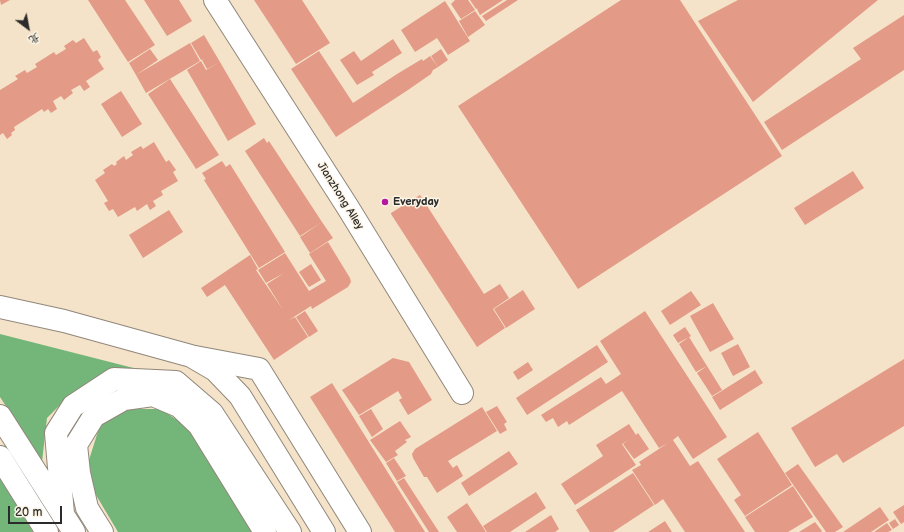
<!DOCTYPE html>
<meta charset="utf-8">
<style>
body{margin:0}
#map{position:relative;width:904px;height:532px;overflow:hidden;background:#f5e3c9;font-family:"Balsamiq Sans","LXGW WenKai TC",sans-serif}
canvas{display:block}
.north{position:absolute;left:8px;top:8px;width:40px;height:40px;-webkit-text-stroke:3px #fcf5e5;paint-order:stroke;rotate:148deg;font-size:11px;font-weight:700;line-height:16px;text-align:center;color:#2b2b2b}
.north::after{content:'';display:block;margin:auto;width:14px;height:18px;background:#2b2b2b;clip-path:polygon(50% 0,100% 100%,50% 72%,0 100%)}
.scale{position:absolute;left:8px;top:506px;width:54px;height:18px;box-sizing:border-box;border:2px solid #2b2b2b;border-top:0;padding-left:5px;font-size:12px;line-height:14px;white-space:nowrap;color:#2b2b2b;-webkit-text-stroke:3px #fcf5e5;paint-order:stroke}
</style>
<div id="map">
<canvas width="904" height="532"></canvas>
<div class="north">北</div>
<div class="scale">20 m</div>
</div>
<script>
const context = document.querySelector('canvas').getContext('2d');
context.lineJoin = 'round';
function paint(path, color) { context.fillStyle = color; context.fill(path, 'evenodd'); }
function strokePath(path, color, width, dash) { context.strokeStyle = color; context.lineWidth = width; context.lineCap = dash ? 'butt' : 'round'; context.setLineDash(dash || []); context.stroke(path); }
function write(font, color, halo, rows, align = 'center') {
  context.font = font + ' "Balsamiq Sans",sans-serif'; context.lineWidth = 3; context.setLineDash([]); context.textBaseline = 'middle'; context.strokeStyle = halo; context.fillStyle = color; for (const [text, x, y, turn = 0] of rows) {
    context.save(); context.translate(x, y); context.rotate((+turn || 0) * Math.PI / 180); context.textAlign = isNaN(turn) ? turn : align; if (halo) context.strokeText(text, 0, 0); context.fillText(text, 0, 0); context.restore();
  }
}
paint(new Path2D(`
 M0,334L165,376L113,375L72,393L47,418L42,462L0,397Z
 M119,409H161L193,431L254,532H118L93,490L89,460L100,425Z
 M0,478L33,532H0Z`), '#74b679');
paint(new Path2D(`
 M0,0H10L1,5Z
 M88,0H125L155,45L128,62Z
 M144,0H179L192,21L167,36Z
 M254,0H302L330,43L296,64Z
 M455,0H468L475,10L461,19L451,4Z
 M470,0H503L480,15L477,9L478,8L476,9Z
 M507,0H518L486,21L482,16Z
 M621,0H680L782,156L578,289L458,106Z
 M738,0H878L753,102L698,21Z
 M445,1L470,41L448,55L437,38L415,52L401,30Z
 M475,11L485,25L468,37L459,21Z
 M904,15V70L782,150L764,122L861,59L853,48Z
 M204,35L220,62L207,69L202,60L204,59L201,60L191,43Z
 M84,38L93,52L97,50L101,57L98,60L104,69L86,81L90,87L84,91L80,85L71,90L73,93L64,100L61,96L53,101L57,109L51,113L48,109L44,112L42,109L14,127L15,130L11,133L12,135L7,139L3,133L0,135V90L18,79L15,76L25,70L27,73L37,67L35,64L54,52L56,55L66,49L64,46L73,40L76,43Z
 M393,39L402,53L372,72L374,75L357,85L340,60L354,51L361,61Z
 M190,43L200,61L146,93L136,75Z
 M150,49L158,60L136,75L129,63Z
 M441,49L448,60L438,67L431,56Z
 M319,51L353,103L397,74L408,90L336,137L291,69Z
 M430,56L438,67L433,70L431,74L408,90L397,74L422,59L423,61Z
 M201,61L206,70L220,62L256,124L228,141L187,70Z
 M170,79L219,155L196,169L148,94Z
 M121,91L142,124L122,137L101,104Z
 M264,138L267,143L269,141L322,222L300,236L245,151Z
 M154,142L166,162L169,160L176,170L173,172L178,181L161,191L163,195L153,201L156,206L150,210L147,204L137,211L135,207L118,217L113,209L109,211L104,203L108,201L95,180L105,173L103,170L112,164L114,166L117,164L116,162L124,156L126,160L133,155L131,152L141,146L143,149Z
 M222,161L226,167L230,164L285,252L259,268L204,180L206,179L202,173Z
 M853,171L864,188L805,225L794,208Z
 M420,195L484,294L500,284L509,298L493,309L505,328L477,347L391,214V213Z
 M169,210L183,232L143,258L129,235Z
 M322,222L333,238L310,253L300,237Z
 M328,242L350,278L351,282L348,287L312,309L311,306L289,320L295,317L308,337L274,360L225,285L207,297L201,288L250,255L258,269L256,270L283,310L267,284L284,273L266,283L258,270L285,253L309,291L326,281L309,254Z
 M311,264L321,280L309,287L299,272Z
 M523,290L535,309L506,328L494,309Z
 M691,291L701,305L670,325L661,311Z
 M713,303L734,339L710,352L690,316Z
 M305,311L318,331L309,337L296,317Z
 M645,311L727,437L693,459L678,436L673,440L690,466L698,461L745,532H685L663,499L655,505L632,470L641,465L639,462L668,443L659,448L622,391L569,425L567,421L558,427L553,418L546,422L541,415L601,377L606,384L621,374L600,341Z
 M685,327L691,336L678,343L673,335Z
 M689,337L707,366L696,372L679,344Z
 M738,344L750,367L733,376L721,353Z
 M597,345L608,362L527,415L516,398Z
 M393,358L409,362L432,400L408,415L399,400L402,398L398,391L359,415L342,390Z
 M904,359V426L843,463L837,454L815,467L791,428Z
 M528,362L533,370L518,380L513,372Z
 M707,366L722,390L712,396L697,373Z
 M755,370L763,383L720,410L712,397Z
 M332,383L425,532H395L310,397Z
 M497,406L507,422L504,424L507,430L500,434L486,412Z
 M482,407L497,431L448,461L453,468L457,465L463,476L437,493L427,477H424L413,458L412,454L415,449Z
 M371,409L383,429L372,437L359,416Z
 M400,421L411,437L405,440L407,442L395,451L398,455L386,462L370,440Z
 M629,424L636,435L638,433L649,449L634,459L623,444L628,440L622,444L636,465L575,505L561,484L603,456L596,445Z
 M758,432L792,485L745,516L734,500L741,495L717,459Z
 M509,451L518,464L469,496L461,483Z
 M394,458L406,476L397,481L386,463Z
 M798,464L843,527L835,532H826L785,473Z
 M633,473L654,505L613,532H590L576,510Z
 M404,478L439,532H429L397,482Z
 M793,486L813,517L788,532H755L745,517Z
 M536,492L546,508L510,532H487L483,526Z
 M467,503L486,532H457L447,517Z
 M904,505V522L901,524L893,512Z
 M880,507L889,520L871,532H843Z
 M551,515L559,529L555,532H525Z
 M895,519L899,525L893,529L889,523Z
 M665,521L672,532H648Z
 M815,522L822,531L821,532H799Z
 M887,523L892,530L888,532H874Z`), '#e39a86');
const minor = new Path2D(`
 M215,0L347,206L462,393
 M195,357L259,369L360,532
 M102,532L87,508L79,473L76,445L94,416L124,399L153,395L179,406L199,425L265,532`);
const major = new Path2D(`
 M0,307L64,321L191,356L215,370L240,396L324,532
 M0,416L74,532
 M0,457L47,532
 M63,514L56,433L73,406L114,379L176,382L212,413L290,532`);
strokePath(minor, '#90877a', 24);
strokePath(major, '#90877a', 24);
strokePath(minor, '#fff', 22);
strokePath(major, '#fff', 22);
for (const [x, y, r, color] of [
 [385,202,4,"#b5179e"]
]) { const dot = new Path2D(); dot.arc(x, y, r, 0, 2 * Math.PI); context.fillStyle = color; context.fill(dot); strokePath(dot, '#fcf5e5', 1.5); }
write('11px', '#2b2b2b', '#fcf5e5', [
 ["Jianzhong Alley",340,196,58]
]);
write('bold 11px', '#2b2b2b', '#fcf5e5', [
 ["Everyday",393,202]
], 'left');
</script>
